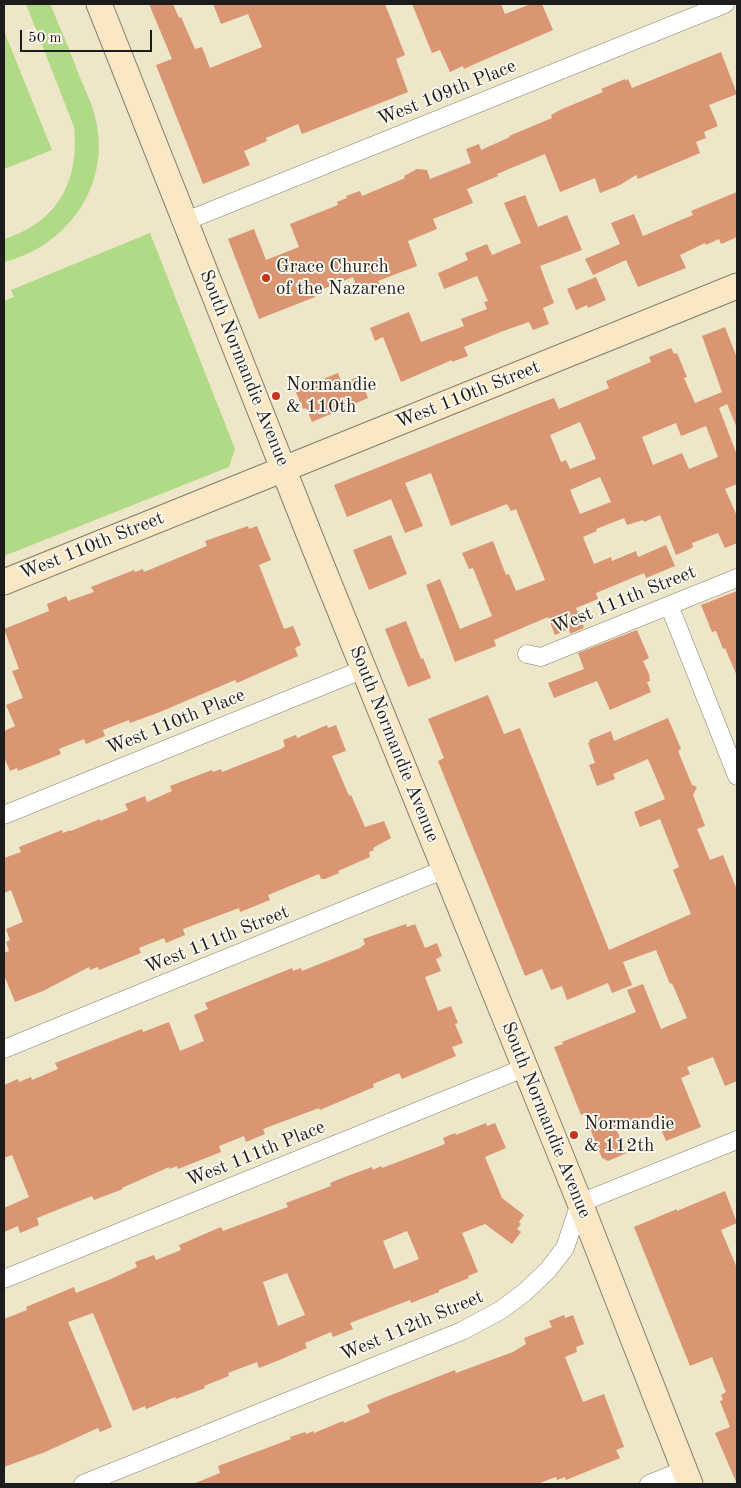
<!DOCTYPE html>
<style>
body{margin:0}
#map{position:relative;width:741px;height:1488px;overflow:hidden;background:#ede6c8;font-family:"Old Standard TT",serif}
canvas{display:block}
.frame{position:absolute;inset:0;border:5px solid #1c1c1c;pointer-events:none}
.scale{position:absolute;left:20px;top:30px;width:132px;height:22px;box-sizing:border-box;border:2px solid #1c1c1c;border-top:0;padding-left:6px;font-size:15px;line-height:18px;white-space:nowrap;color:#1c1c1c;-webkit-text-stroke:4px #fbf7ec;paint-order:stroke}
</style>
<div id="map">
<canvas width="741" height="1488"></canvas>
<div class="frame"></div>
<div class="scale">50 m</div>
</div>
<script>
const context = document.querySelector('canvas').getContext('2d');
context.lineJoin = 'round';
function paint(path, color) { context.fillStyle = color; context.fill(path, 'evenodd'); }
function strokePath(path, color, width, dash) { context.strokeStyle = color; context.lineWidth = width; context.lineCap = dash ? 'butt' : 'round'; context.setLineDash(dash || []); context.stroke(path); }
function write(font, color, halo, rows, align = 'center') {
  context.font = font + ' "Old Standard TT",serif'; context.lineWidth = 4; context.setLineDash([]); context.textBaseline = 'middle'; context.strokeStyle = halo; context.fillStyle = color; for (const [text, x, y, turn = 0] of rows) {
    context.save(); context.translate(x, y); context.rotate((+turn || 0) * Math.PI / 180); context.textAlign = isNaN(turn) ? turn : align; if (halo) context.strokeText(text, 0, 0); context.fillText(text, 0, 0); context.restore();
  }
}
paint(new Path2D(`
 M26,4H50C60,27 70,51 79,75C85,90 93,105 96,121C111,186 66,247 4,262V239C57,223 80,181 74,127Z
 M4,31L52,150L4,169Z
 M150,233L235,449L229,467L4,556V301L14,297L11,290Z`), '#b0da86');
paint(new Path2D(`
 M149,4H173L179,18L181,17L195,49L202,47L210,68L262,47L248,14L221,24L213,4H385L405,55L396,59L408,92L302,134L298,124L266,138L267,141L244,151L250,165L203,184L156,65L172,59Z
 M412,4H501L505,14L531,4H542L553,30L477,63L464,69L463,66L450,72L440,50L432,53Z
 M721,52L737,94L709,105L718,126L704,132L706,138L696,142L700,153L638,179L636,175L620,185L600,193L595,178L560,192L545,154L497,174L498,176L467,189L473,203L433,219L437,229L408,241L417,266L378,281L380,285L359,293L353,277L313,293L315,297L259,319L228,239L254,229L266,260L299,247L290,224L338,205L337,202L347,198L346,196L360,191L362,196L405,178L404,176L417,169L427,170L430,179L471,163L466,149L479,144L481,150L510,137L509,136L552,118L551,115L560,110L603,92L601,89L625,79V81L628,79L632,88Z
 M737,192V237L721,244L719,239L706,245L705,243L680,255L686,268L638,287L626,260L593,275L585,259L620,244L611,223L634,214L643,236L693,215L691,211Z
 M525,195L538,227L567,215L582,250L540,266L554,303L543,308L549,324L533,330L529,322L503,331L464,347L468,356L452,362V360L401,382L383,337L375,341L370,328L409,312L421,342L464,326L461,319L487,309L484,302L488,301L477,276L444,289L438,273L468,260L465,253L487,244L492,255L521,243L504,203Z
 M596,277L606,300L588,308L587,305L576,310L567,289Z
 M725,327L737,358V428L727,404L719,408L737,455V484L725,489L737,516V543L725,548L718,533L692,543L693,547L690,549L676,555L660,515L644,522L643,520L627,525L624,518L596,529L597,531L583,537L594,564L611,557L612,561L636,551L638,557L666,545L675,566L646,578L644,573L596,593L598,599L576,608L584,628L570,634L569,629L555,635L548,617L494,640L496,646L455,662L426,585L440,579L460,629L492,616L473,568L469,569L462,553L493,541L506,575L509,574L516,591L545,580L516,509L511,511L507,504L451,526L431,473L405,483L423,526L405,533L391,499L347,517L334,485L535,405L554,398L559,409L609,388L606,381L651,362L649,357L671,348L674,354L677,353L687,377L684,378L695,403L722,392L702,336ZM580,422L596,459L570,469L566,460L561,462L550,435ZM676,423L681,436L706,426L718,457L689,469L682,453L653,465L642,437ZM600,477L611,502L580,514L570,490Z
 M338,373L342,384L359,376L368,398L312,422L306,408L303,409L295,390Z
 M248,526L249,529L257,526L271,560L259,565L284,629L293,626L301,645L295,648L298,656L237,683L235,680L160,712L130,723L129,720L103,730L105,736L86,744L84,739L59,749L61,754L18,771L17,768L10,771L4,757V731L15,726L6,705L23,698L12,671L19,669L4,629L49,611L47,604L66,596L68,601L94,592L91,587L134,570L135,572L143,569L144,572L207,546L205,541Z
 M391,535L407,574L369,590L353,550Z
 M737,591V676L725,648L723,649L716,631L712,632L701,605Z
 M406,621L421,659L423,658L431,678L408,687L385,629Z
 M637,630L649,658L643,661L649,674L650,681L647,682L651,692L610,710L597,681L554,698L548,683L584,669L578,653Z
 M488,695L504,734L520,728L609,950L691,914L673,870L679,867L660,819L640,827L634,812L665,799L648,759L613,774L615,779L597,786L589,765L595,763L588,743L590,742L589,740L611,731L614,741L668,718L681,749L678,751L692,785L697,787L693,795L705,826L697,829L710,860L723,855L737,890V1081L725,1086L713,1057L687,1067L690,1074L681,1078L701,1127L666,1141L656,1117L653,1118V1116L617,1131L627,1153L608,1161L602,1158L584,1114L581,1115L554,1047L563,1044L562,1042L636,1012L627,990L643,984L661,1029L687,1018L672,983L670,984L656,950L623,962L632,985L612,993L608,983L567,1000L562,986L551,990L542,969L525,976L438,761L444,758L428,719Z
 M327,725L328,728L336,725L346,751L332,756L349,796L351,795L365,827L384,821L391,838L373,848L374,850L369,852L370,857L338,871L339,873L325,879H321L319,874L268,895L270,900L240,912L239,908L183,929L185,935L166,943L164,938L139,948L141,953L99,970L98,967L90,970L89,967L43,991L15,1002L4,975V953L9,951L6,942L10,940L6,929L23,922L11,890L4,893V858L21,852L19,847L62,830L63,833L71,830V831L100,819V821L128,810L125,804L145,796L147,802L172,791L170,786L212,770L213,772L221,769L222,772L281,749L285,746L283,740L296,735L297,738Z
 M406,924L407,927L415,924L425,948L437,943L442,956L436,959L441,971L425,977L438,1011L451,1006L458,1023L455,1024L463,1043L452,1047L456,1056L402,1079L399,1073L373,1084L374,1087L320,1110L319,1108L263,1129L265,1134L246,1142L244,1136L219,1146L221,1152L178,1169L177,1166L169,1169V1167L122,1188L123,1189L94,1200L92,1196L37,1218L39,1225L20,1233L18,1226L4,1232V1208L29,1197L12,1155L4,1158V1085L18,1079L19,1082L31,1077L32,1080L58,1069L55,1063L142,1029L143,1032L169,1022L180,1051L204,1041L194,1015L208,1009L205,1003L292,968L293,971L301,968L302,971L360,948L365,944L363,939Z
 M486,1123L487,1126L495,1123L506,1148L485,1157L502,1198L524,1215L519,1222L521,1224L517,1229L521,1232L512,1244L485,1224L462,1233L478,1272L468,1276L469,1278L439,1290V1292L411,1303L410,1300L350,1323L353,1329L333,1337L331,1332L305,1343L307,1348L277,1361L259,1368L257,1362L228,1373L229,1376L204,1386L205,1388L176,1399L175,1397L146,1409L145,1406L133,1411L93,1313L68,1322L112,1427L100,1432L98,1428L45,1452L4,1467V1319L27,1310L26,1307L74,1287L76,1293L111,1279L137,1267L135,1262L154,1255L156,1260L181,1250L179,1245L221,1227L223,1231L231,1228L288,1207L286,1203L331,1186L330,1183L342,1178L372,1167L373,1170L381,1166L382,1168L440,1146L445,1144L443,1138L455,1133L456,1135ZM407,1231L419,1259L394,1269L383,1241ZM287,1273L305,1315L278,1326L263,1282Z
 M725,1191L737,1223L721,1230L737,1268V1484L715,1433L730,1427L720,1401L723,1400L721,1395L726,1392L712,1357L690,1366L634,1227L677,1209V1211Z
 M564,1315L565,1318L573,1315L584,1344L576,1347L577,1352L565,1357L583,1402L604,1394L624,1447L616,1450L620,1458L566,1480L565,1477L557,1480L556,1477L537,1484H193L220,1473L218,1466L291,1439L290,1437L305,1432L306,1434L314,1431V1433L343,1421L344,1423L370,1412L367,1405L386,1397L455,1370L456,1373L513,1352L526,1344L524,1338L552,1327L549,1321Z`), '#da9573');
const street = new Path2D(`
 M186,221L725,4
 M669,605L737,776
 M527,654L541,657L737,578
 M4,815L364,669
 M4,1049L445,869
 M4,1279L524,1068
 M83,1484L462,1331L501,1310L525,1292L548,1270L565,1248L580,1203L737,1140
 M649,1484L684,1470`);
const secondary = new Path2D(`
 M99,4L315,549L580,1203L690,1484
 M4,582L737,286`);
strokePath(street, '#848172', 19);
strokePath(secondary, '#848172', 27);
strokePath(street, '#fff', 18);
strokePath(secondary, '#fae7c3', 25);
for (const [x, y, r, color] of [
 [266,278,5,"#c8321e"],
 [276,396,5,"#c8321e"],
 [574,1135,5,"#c8321e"]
]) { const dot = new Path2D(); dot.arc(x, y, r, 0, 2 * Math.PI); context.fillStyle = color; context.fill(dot); strokePath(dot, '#fbf7ec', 2); }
write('19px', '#1c1c1c', '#fbf7ec', [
 ["West 109th Place",447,93,-22],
 ["South Normandie Avenue",244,368,68],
 ["West 110th Street",468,395,-22],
 ["West 110th Street",92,546,-22],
 ["West 111th Street",624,600,-22],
 ["West 110th Place",176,722,-22],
 ["South Normandie Avenue",394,744,68],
 ["West 111th Street",217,940,-22],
 ["South Normandie Avenue",546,1120,68],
 ["West 111th Place",256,1154,-22],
 ["West 112th Street",412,1326,-23]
]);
write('19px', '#1c1c1c', '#fbf7ec', [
 ["Grace Church",276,267],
 ["of the Nazarene",276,289],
 ["Normandie",286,385],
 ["& 110th",286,407],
 ["Normandie",584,1124],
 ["& 112th",584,1146]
], 'left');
</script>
